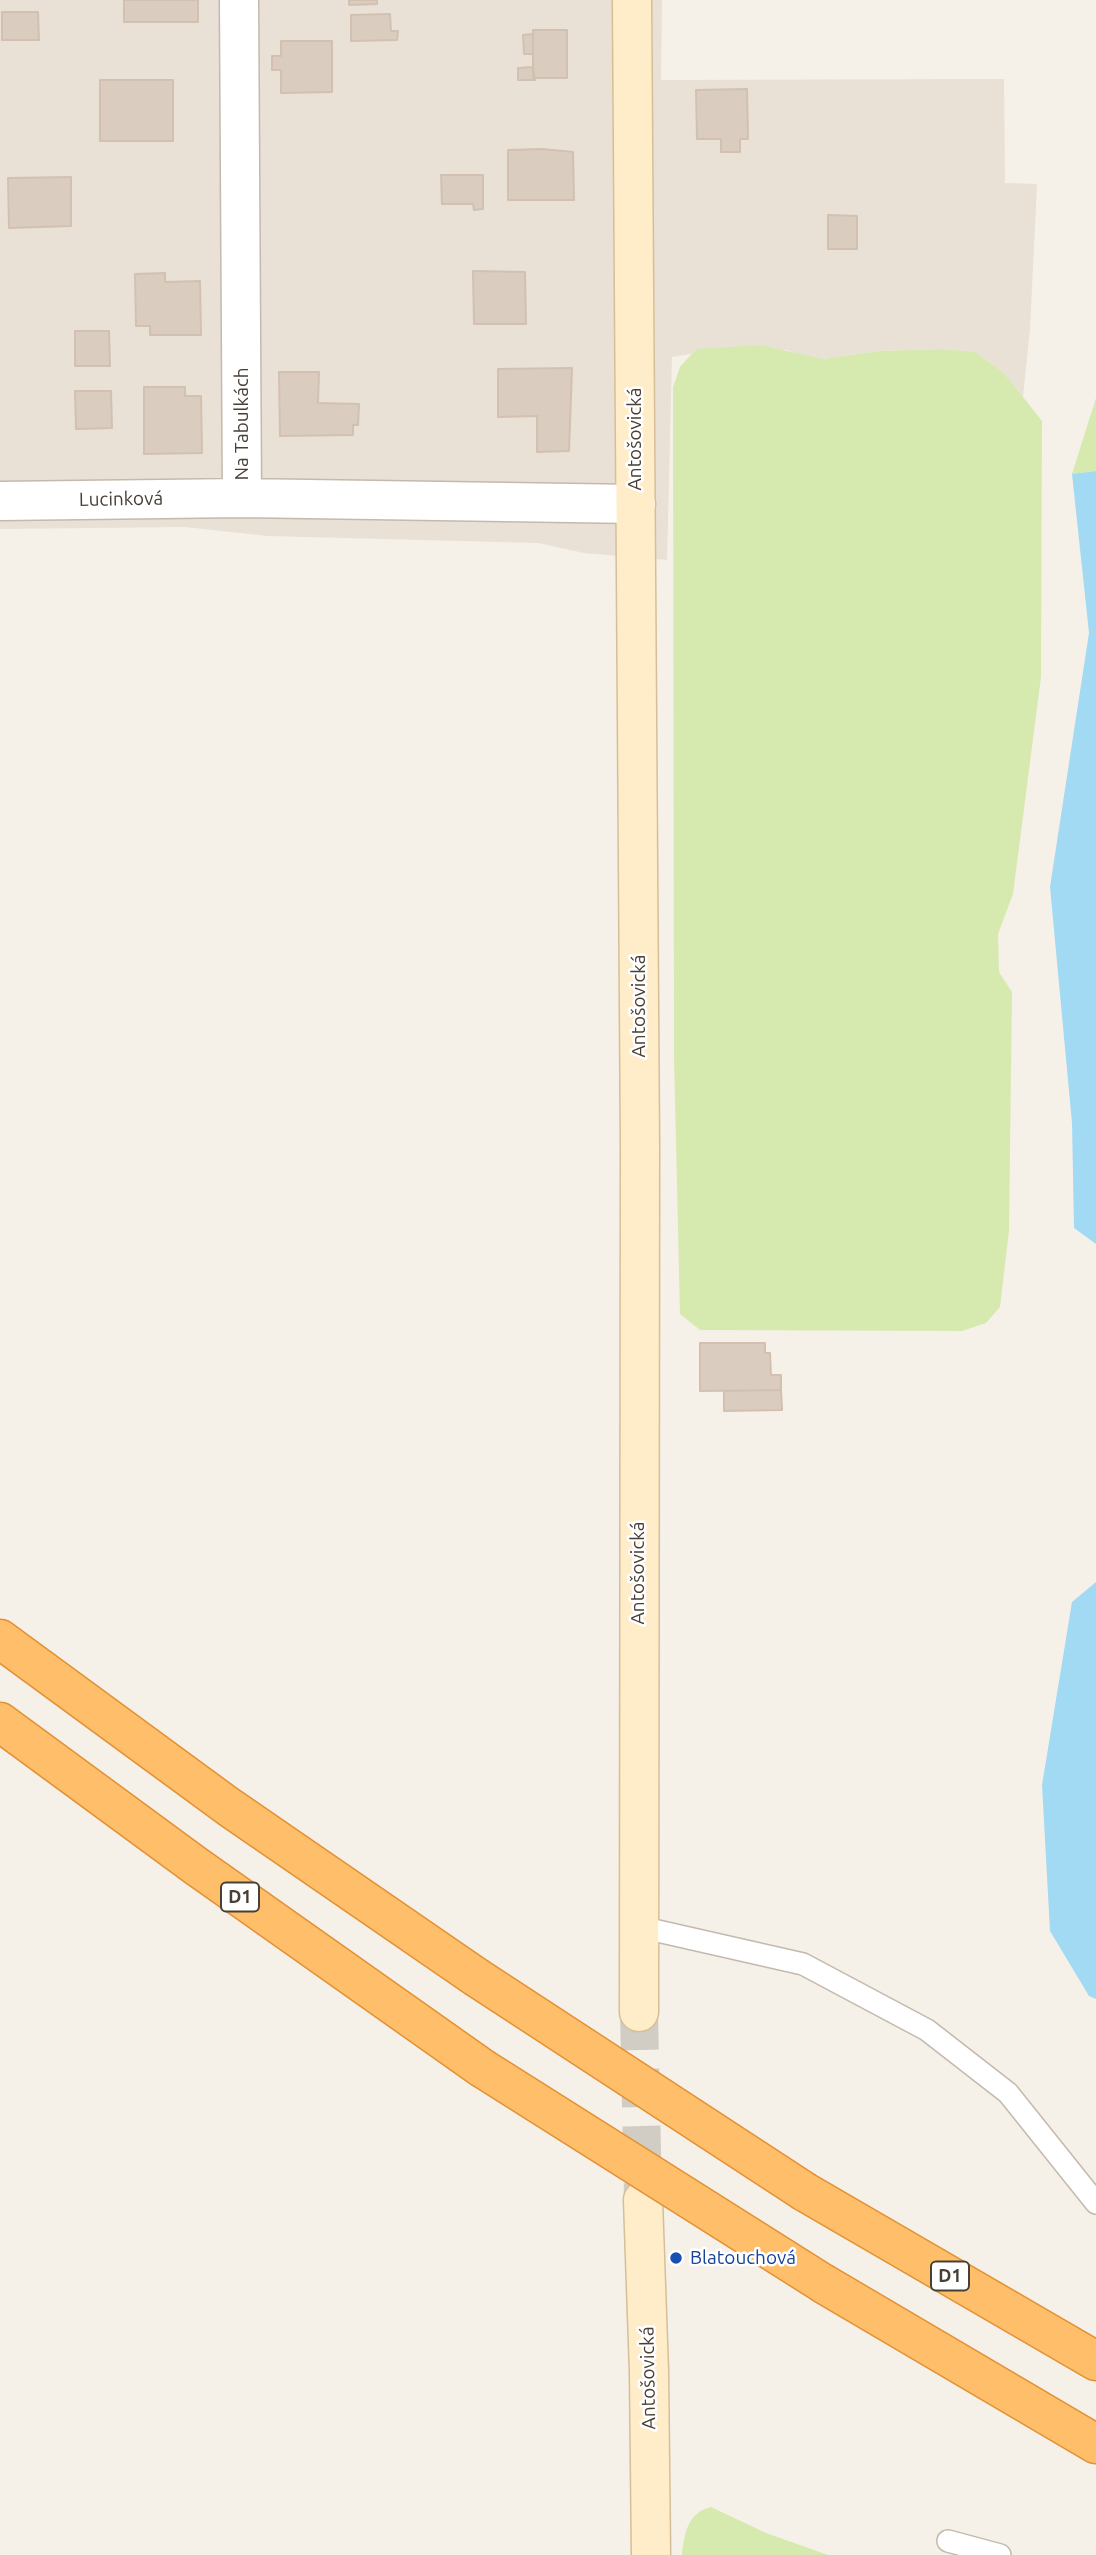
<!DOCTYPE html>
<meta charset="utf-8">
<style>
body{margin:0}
canvas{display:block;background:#f5f0e8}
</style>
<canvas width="1096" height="2555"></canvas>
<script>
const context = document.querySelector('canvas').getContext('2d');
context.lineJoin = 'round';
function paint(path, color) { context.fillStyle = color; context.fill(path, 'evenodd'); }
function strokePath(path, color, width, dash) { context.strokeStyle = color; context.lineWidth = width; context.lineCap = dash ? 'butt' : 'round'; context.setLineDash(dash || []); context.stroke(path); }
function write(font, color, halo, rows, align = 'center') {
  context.font = font + ' Ubuntu,sans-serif'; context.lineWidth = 5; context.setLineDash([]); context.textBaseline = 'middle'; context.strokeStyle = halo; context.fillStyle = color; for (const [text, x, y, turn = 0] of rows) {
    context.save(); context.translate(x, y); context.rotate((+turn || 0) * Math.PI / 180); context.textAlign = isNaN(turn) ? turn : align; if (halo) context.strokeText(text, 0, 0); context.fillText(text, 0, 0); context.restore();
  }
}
paint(new Path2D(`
 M0,0H662L661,80L1004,79L1005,183L1037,184L1030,329L1023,397L1004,373L975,352L942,349L879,351L823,359L805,357L787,350L696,349L691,354L672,357L667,560L584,553L538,543L268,536L185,527L0,529Z`), '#e9e1d6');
paint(new Path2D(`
 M761,345L823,359L879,351L942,349L975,352L1004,373L1042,421L1041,677L1013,894L998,934L999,972L1012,992L1009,1231L1000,1307L986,1323L962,1331L700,1330L680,1314L674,1057L673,387L680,367L696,349Z
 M1096,398V471L1072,474Z
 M711,2507L766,2533L828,2555H682C684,2534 688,2512 711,2507Z`), '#d6eab0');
paint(new Path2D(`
 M1096,471V1244L1074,1228L1072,1123L1050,887L1089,633L1072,474Z
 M1096,1582V1999L1089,1996L1050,1931L1042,1785L1072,1602Z`), '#a3daf3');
const building = new Path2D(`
 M124,0H198V22H124Z
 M349,0H377V4L349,5Z
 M2,12H38L39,40H2Z
 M390,14L391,31H398L397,40L351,41V15Z
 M533,30H567V78H533Z
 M533,34V54H524L523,35Z
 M281,41H332V92L281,93V70H272V56H281Z
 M533,67L535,80H518V68Z
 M100,80H173V141H100Z
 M747,89L748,139H740V152H721V139H697L696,90Z
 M542,149L573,152L574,200H508V150Z
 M441,175H483V209L474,210L473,204H442Z
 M71,177V226L9,228L8,178Z
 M828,215L857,216V249H828Z
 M473,271L525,272L526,324H474Z
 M165,273V282L200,281L201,335H150V326H136L135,274Z
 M75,331H109L110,366H75Z
 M572,368L569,451L537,452V416L498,417V369Z
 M279,372H319L318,403L359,404L358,425H353V435L280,436Z
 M144,387H185V396H201L202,453L144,454Z
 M75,391H111L112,428L76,429Z
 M700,1343H765V1353H770L771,1375H781V1390L700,1391Z
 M781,1390L782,1410L724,1411V1391Z`);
paint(building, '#dacdc0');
strokePath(building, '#d2c1b0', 2);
strokePath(new Path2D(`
 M639,2012L643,2198`), '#d2cdc4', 38, [38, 19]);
const lane = new Path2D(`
 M640,1927L803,1964L927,2030L1008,2093L1096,2203
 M948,2541L1000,2555`);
const street = new Path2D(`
 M239,0L242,498L636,504
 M0,501L242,498`);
const secondary = new Path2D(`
 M632,0L640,1146L639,2012
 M643,2200L649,2372L651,2555`);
const highway = new Path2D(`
 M0,1639L229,1807L476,1977
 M0,1722L196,1866L482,2068
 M805,2192L1096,2361
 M824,2284L1096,2444`);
strokePath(lane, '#c4b9ad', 24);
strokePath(street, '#c4b9ad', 41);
strokePath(secondary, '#d6bf97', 41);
strokePath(highway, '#e39134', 41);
strokePath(lane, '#fff', 21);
strokePath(street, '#fff', 38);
strokePath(secondary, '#ffecc8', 38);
strokePath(highway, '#ffbe69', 38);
const highwayBridge = new Path2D(`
 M476,1977L805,2192
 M482,2068L824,2284`);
strokePath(highwayBridge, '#e39134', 41, []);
strokePath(highwayBridge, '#ffbe69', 38);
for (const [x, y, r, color] of [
 [676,2258,7,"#1a4fb4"]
]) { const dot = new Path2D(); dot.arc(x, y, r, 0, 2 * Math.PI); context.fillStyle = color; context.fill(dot); strokePath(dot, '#fff', 2.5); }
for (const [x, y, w] of [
 [240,1897,38],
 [950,2276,38]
]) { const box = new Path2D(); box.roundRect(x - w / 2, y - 14.5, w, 29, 5); context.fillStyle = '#fff'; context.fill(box); strokePath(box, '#484036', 2); }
write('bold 18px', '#484036', null, [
 ["D1",240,1897],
 ["D1",950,2276]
]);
write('19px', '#484036', '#fff', [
 ["Na Tabulkách",242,424,-90],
 ["Antošovická",635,439,-90],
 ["Lucinková",121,499,-1],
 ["Antošovická",639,1006,-90],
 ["Antošovická",638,1573,-90],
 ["Antošovická",648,2378,-91]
]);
write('19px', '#164399', '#fff', [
 ["Blatouchová",690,2258]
], 'left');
</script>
